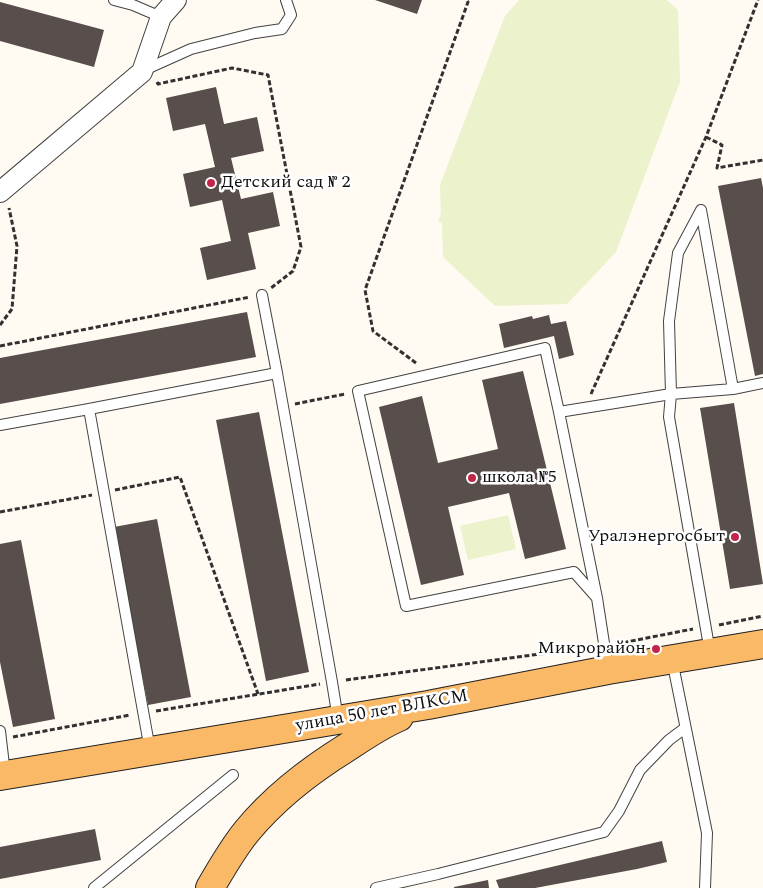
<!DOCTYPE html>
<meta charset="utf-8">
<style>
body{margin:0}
canvas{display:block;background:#fffaf2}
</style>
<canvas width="763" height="888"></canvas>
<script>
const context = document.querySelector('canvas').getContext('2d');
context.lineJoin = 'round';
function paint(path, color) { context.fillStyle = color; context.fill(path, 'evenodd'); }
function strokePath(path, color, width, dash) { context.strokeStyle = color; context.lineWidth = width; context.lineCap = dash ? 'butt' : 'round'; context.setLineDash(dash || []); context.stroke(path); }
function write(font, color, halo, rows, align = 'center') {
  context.font = font + ' Spectral,serif'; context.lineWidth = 5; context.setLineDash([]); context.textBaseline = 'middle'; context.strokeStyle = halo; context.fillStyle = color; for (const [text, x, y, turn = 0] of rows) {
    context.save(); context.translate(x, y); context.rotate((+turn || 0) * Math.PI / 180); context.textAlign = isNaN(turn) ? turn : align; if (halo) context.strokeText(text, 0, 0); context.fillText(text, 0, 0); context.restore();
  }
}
paint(new Path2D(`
 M519,0H667L678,10L680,82L616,252L567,304L495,306L443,257L442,223L438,222L441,213L440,185L505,16Z
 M508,515L516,549L468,560L460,526Z`), '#ecf2cc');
paint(new Path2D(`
 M375,0H422L417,14Z
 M0,2L104,30L94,67L0,41Z
 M216,87L224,124L257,117L264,151L231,158L241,199L273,192L280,226L248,233L256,269L207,280L200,248L231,241L222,200L190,207L183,174L215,167L205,124L173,131L166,98Z
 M761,178L763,188V374L755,376L718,186Z
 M247,312L256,357L0,404V358Z
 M549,315L551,324L566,321L574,355L559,359L554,336L504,348L499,324L532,316L533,319Z
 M523,371L566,549L525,559L509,493L448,507L464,575L421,585L379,407L422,396L438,463L498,449L482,380Z
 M734,403L763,584L730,589L700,408Z
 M259,412L309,672L266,681L216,420Z
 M157,519L191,697L148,705L114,527Z
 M21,540L55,719L13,727L0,662V544Z
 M95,829L101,860L0,879V847Z
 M662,841L667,862L637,869L535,888H499L496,880Z
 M488,880L489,888H454V887Z`), '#584e4c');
const service = new Path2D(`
 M114,0L133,5L161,17
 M142,71L191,49L255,33L282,29L291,15L286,0
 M701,210L678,253L669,321L671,394L669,417L710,652
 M701,210L733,389
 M262,295L277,373
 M559,412L545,348L358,391L406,606L574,572L597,598
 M0,425L89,409
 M672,660L707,833L705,888
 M608,669L597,598L559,412L671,394L733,389L763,383
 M0,731L5,774
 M150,750L89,409L277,373L332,682L338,719
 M94,888L233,775
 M376,888L438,874L604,832L619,811L640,770L669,740L685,728`);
const minor = new Path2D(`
 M0,192L142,72L161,17L176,0`);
const primary = new Path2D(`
 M0,776L428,705L608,670L763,644
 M210,888C221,869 233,848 247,831C275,797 309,771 346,748C363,737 380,725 399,717`);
strokePath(service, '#424242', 12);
strokePath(minor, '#424242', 22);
strokePath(primary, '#202020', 30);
strokePath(new Path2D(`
 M157,82L158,84L232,68L268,75L301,247L293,271L271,288
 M706,137L722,145L717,168L763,160
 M0,325L12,309L17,246L9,208
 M0,346L250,297
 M416,363L373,331L365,290L468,2L467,0
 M591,394L706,137L758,0
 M295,404L345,394
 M115,490L180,477L258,694
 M0,512L92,495
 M719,625L763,616
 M616,644L693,629
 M346,680L592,647
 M156,711L320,684
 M13,737L130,715`), '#313131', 3, [5, 2.5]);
strokePath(service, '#fff', 10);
strokePath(minor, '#fff', 20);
strokePath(primary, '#fab967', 28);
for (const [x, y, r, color] of [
 [211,183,5,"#c2254b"],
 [472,478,5,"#c2254b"],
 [735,537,5,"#c2254b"],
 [656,649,5,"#c2254b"]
]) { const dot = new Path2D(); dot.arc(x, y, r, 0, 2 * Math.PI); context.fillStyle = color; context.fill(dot); strokePath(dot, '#fff', 2); }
write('18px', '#0f0f0f', '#fff', [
 ["Детский сад № 2",221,183],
 ["школа №5",482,478],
 ["Уралэнергосбыт",725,537,"right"],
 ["Микрорайон",646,649,"right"]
], 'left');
write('18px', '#0f0f0f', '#fff', [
 ["улица 50 лет ВЛКСМ",382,712,-10]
]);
</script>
